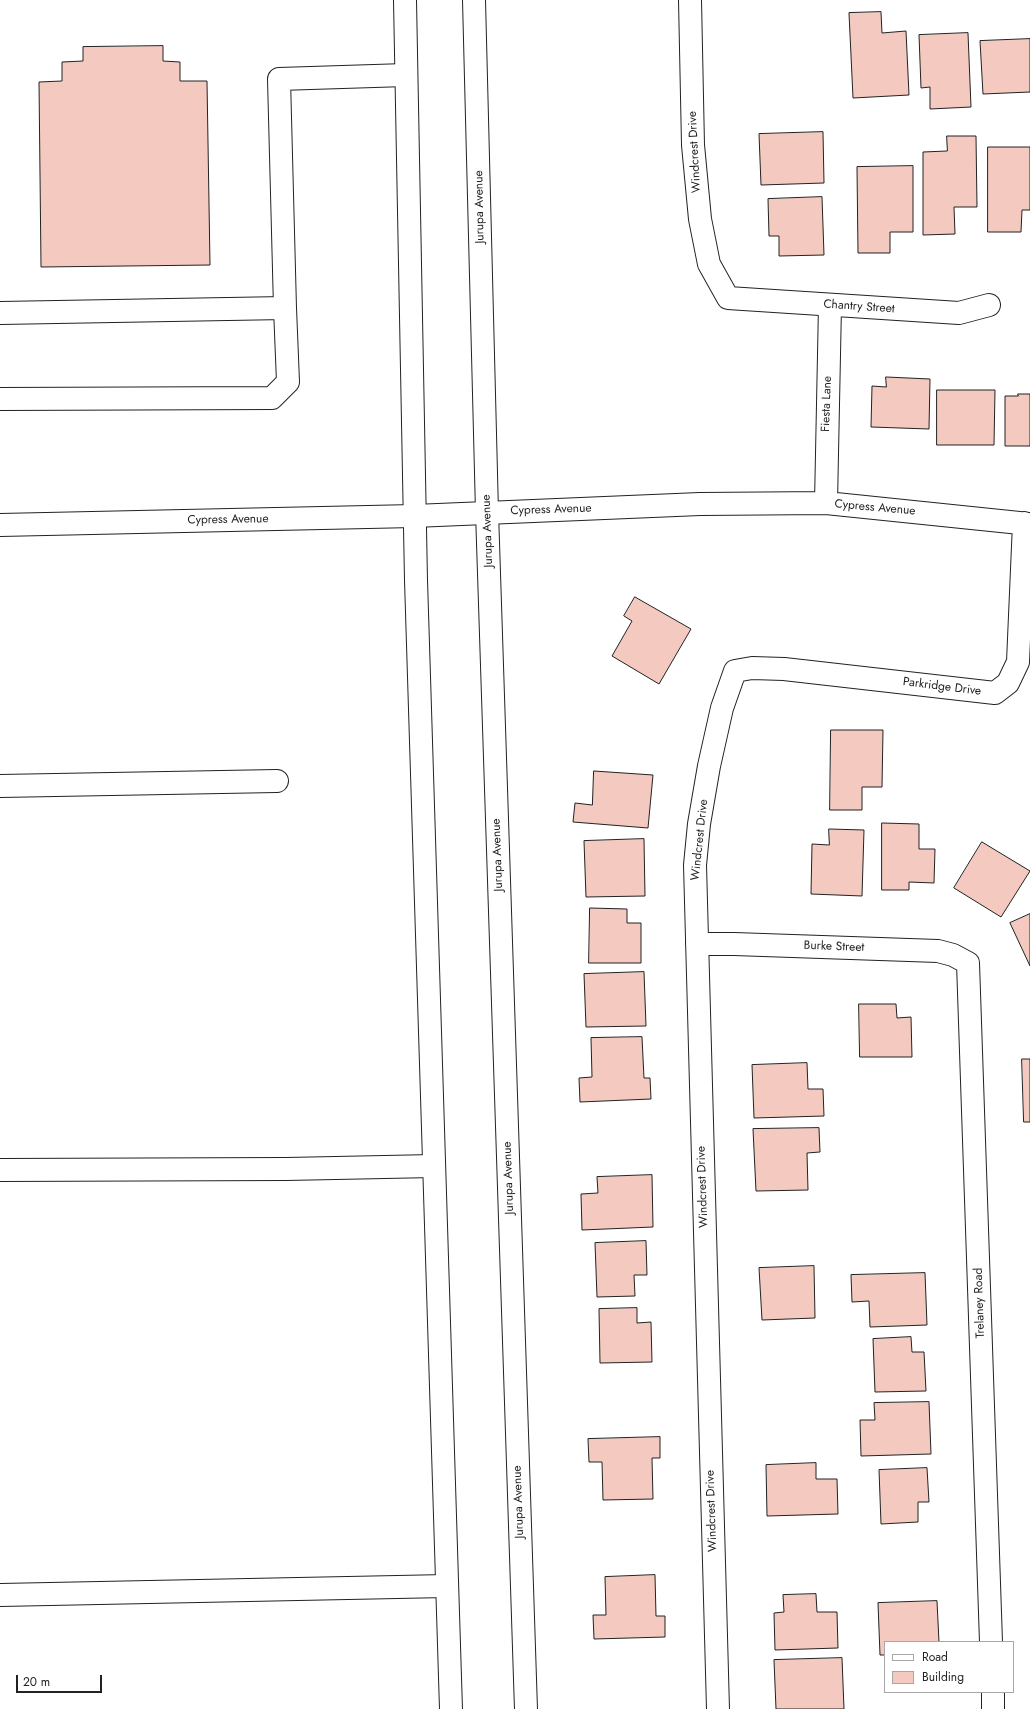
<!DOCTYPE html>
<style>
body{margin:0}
#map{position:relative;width:1030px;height:1709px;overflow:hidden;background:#fff;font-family:Jost,sans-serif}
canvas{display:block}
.legend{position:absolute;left:884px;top:1641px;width:130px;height:52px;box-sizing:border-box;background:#fff;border:1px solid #a7a7a7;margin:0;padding:5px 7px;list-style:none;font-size:12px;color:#222}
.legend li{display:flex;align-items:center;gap:8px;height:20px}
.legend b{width:20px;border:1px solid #a7a7a7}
.scale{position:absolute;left:16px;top:1675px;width:86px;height:18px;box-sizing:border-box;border:2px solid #222;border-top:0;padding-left:5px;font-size:12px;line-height:14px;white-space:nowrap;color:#222;-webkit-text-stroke:3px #fff;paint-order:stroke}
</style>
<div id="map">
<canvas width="1030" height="1709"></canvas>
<ul class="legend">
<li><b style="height:5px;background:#fff"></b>Road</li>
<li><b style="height:11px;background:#f3c9c0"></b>Building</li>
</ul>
<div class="scale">20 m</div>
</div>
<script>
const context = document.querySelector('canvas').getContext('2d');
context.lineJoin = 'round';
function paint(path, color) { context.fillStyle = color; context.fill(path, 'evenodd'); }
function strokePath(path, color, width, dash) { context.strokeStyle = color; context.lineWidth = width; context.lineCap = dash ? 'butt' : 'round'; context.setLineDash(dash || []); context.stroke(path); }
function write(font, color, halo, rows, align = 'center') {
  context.font = font + ' Jost,sans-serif'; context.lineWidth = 3; context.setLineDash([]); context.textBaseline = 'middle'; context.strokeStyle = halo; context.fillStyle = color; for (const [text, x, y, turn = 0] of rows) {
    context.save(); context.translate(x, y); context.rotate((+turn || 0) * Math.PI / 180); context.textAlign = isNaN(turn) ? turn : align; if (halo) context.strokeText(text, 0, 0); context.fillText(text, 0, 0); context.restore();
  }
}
const building = new Path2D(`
 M881,12L882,33L906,31L909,95L853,98L849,13Z
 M968,33L971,107L930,109V87L921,88L919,35Z
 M1030,39V92L983,94L980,41Z
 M163,46V61L180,62V81H207L210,265L41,267L39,82L62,81V62L83,61V47Z
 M823,132L824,183L761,185L759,134Z
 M947,136H976L977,207H954L955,234L923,235V152L947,151Z
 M988,147H1030V210H1022L1021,232H988Z
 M913,166V232H890V253H858L857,167Z
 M822,197L824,255L779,256V236H769L768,199Z
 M886,377L930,379L929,429L871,427L872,386L886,387Z
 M937,390H995L994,445H937Z
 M1018,394H1030V446H1005V396H1018Z
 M635,597L691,629L659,684L612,656L632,621L624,616Z
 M831,730H883L882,787H862V810H830Z
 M594,771L653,775L648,828L573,822L575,803L592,805Z
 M882,823L919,824V849H935L934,883L909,882V890H882Z
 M829,829L864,830L862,896L811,894L812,844L829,845Z
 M644,839L645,896L586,897L584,841Z
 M982,842L1030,871L1001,917L954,888Z
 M590,908L627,909V923H641V963H589Z
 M1030,914V966L1010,923Z
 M644,972L646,1026L586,1027L584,974Z
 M859,1004H896L897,1018L911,1017L912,1057H860Z
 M642,1037L644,1078H650L651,1099L580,1102L579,1078L592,1077L591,1038Z
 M1022,1059H1030V1122H1024Z
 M807,1063L808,1089H823L824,1116L754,1118L752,1065Z
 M819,1128L820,1152L807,1153L808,1190L756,1191L753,1129Z
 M652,1175L653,1227L582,1230L581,1194L598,1193L597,1177Z
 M646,1241L647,1275H634L635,1296L597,1297L595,1243Z
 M814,1266L815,1318L762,1320L759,1268Z
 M925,1273L927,1325L870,1327L869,1301L852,1302L851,1275Z
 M637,1308V1323L651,1322L652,1362L600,1363L599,1309Z
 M911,1337L912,1352H924L926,1391L875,1392L873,1339Z
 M929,1402L931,1454L861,1456L860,1420H875L874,1403Z
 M660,1437V1458H652L653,1499L603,1500L602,1462H589L588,1439Z
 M816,1463V1479H837L838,1514L767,1516L766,1465Z
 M927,1468L929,1502H918V1522L881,1524L879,1470Z
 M655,1575L656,1616H665V1637L594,1639L593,1615H606L605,1577Z
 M816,1594L817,1612H837L838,1648L775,1650L774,1613L784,1612L783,1595Z
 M937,1601L939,1642H885V1655H880L878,1603Z
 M842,1658L844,1709H776L774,1660Z`);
paint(building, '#f3c9c0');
strokePath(building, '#222', 1);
const minor = new Path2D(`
 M690,0L693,145L700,219L709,264L728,298L959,313L989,305
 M0,313L285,308
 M0,399L272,398L288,382L285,308L279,79L406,75
 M826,503L830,305
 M0,525L414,516L700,504L826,503L1030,524
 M0,786L277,781
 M697,944H734L938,951L953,955L968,963L991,1642
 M0,1170L286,1169L434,1166
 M0,1595L447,1586
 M993,1692V1709
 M718,1709L695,865L699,824L709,766L722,708L735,671L752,668L784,669L995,693L1008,683L1018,662L1024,523`);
const major = new Path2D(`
 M405,0L416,580L451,1709
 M474,0L487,512L526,1709`);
strokePath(minor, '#222', 24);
strokePath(major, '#222', 24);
strokePath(minor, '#fff', 22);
strokePath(major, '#fff', 22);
write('12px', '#222', '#fff', [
 ["Windcrest Drive",695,152,-93],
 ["Jurupa Avenue",480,207,-91],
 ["Chantry Street",859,307,4],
 ["Fiesta Lane",827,404,-88],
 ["Cypress Avenue",875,508,5],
 ["Cypress Avenue",551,510,-2],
 ["Cypress Avenue",228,520,-1],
 ["Jurupa Avenue",488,531,-92],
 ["Parkridge Drive",942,687,7],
 ["Windcrest Drive",700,840,-84],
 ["Jurupa Avenue",498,855,-92],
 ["Burke Street",834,947,2],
 ["Jurupa Avenue",509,1178,-92],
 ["Windcrest Drive",703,1187,-92],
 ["Trelaney Road",980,1303,-92],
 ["Jurupa Avenue",519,1502,-92],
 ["Windcrest Drive",712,1511,-92]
]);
</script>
